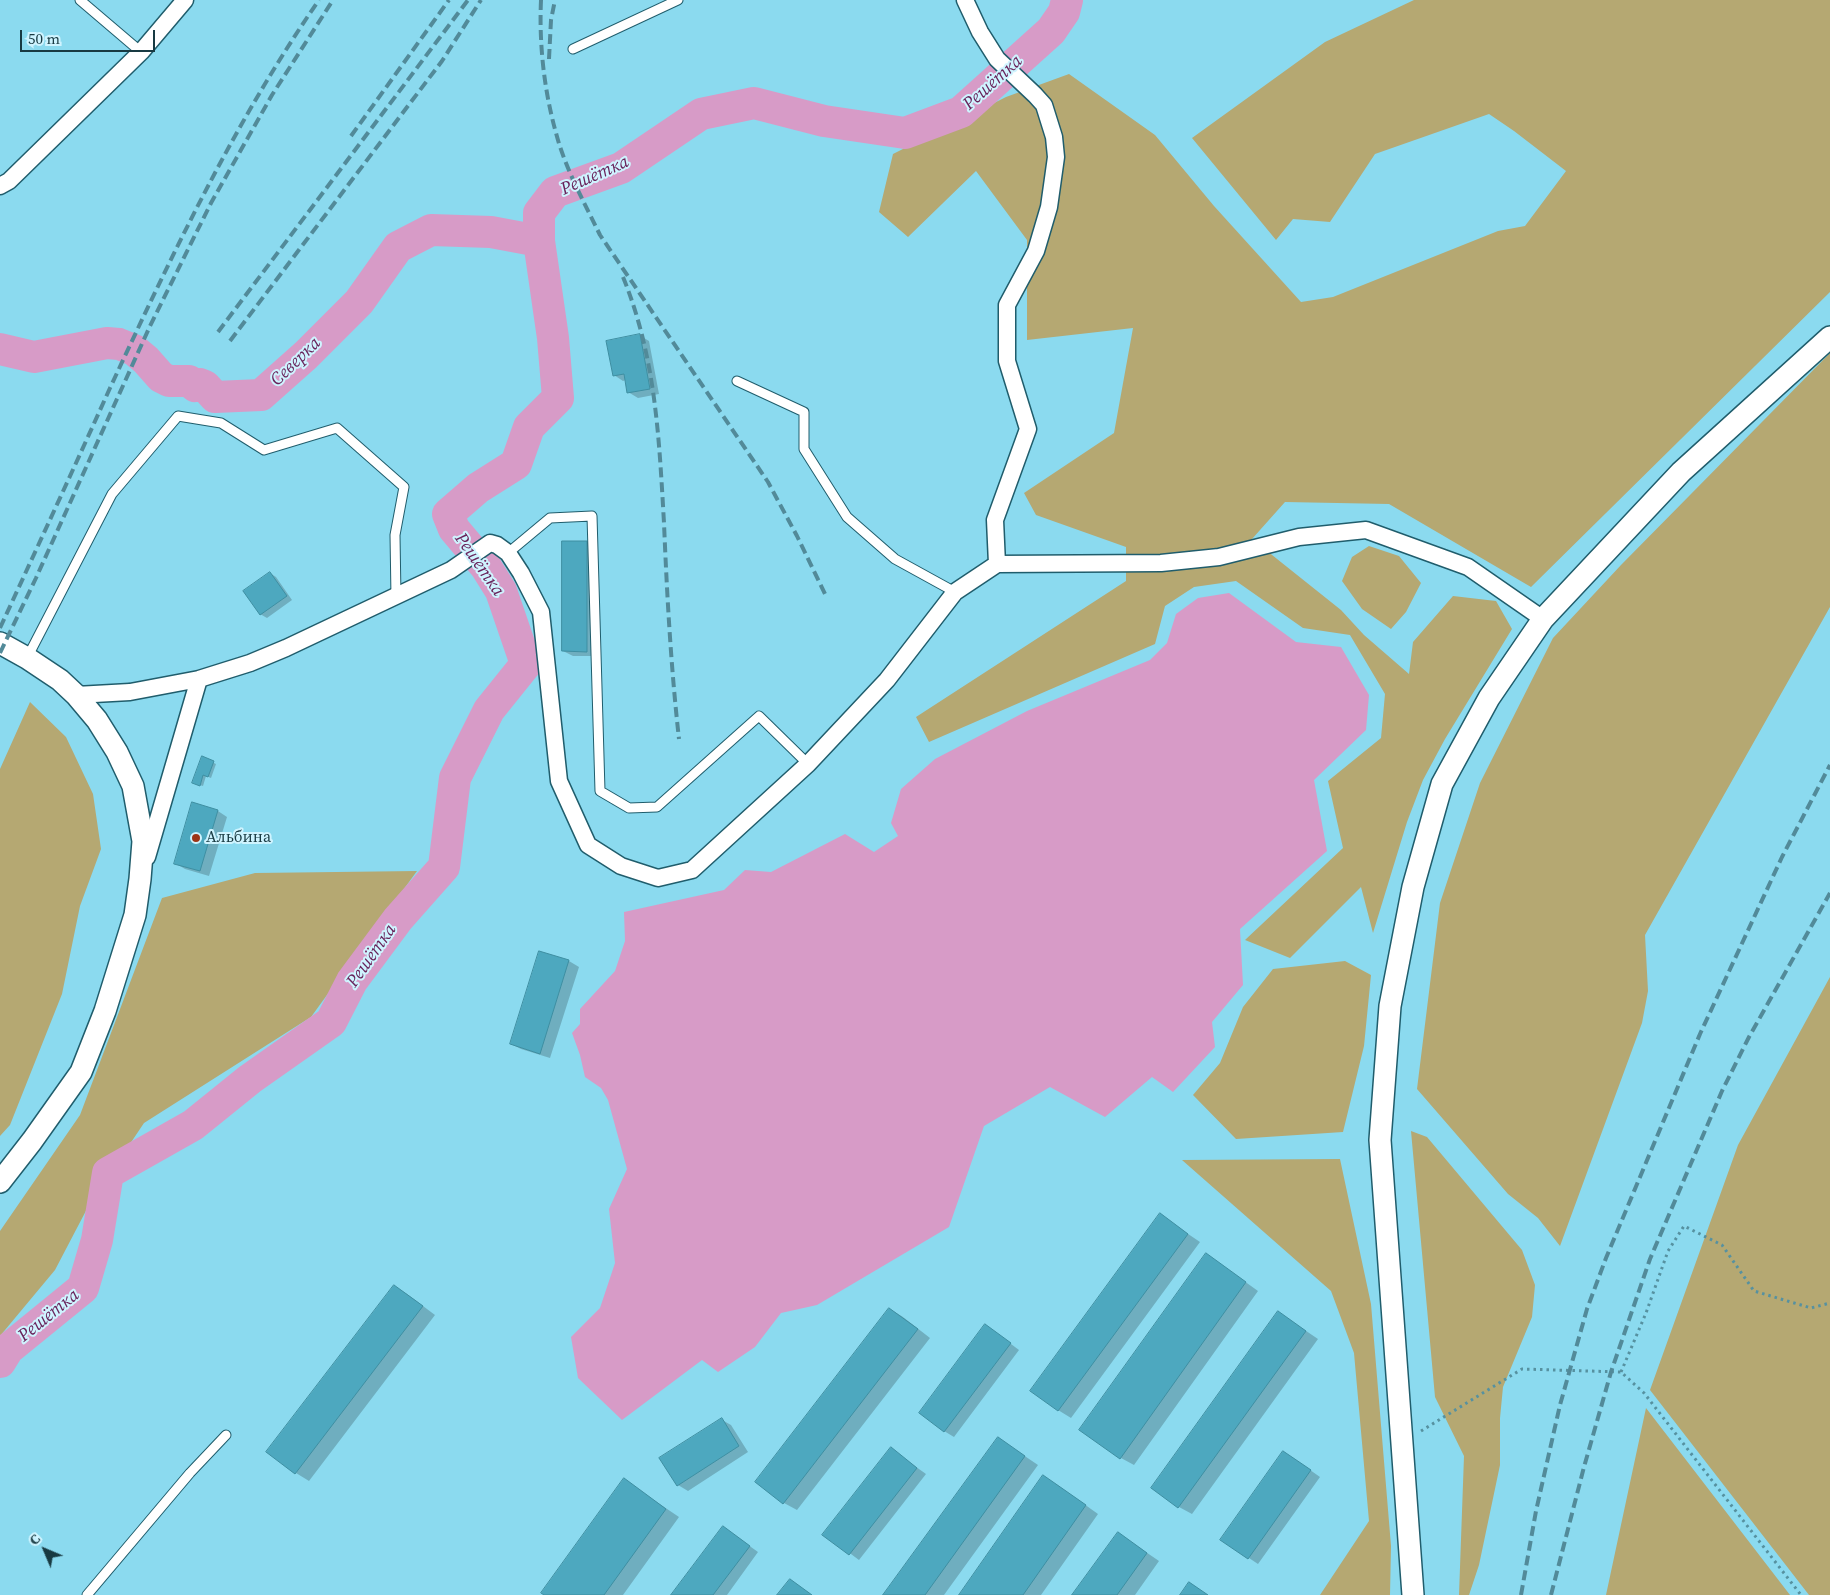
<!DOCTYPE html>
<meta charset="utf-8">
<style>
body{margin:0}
#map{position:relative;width:1830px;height:1595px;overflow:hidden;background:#8bdaef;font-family:"Source Serif 4",serif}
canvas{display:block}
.north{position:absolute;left:20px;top:1525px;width:50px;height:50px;-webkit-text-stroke:4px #cff4ff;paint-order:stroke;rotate:315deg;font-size:14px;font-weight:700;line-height:20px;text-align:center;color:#183a42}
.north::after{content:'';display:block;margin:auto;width:18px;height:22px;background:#183a42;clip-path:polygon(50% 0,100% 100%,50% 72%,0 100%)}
.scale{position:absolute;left:20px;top:30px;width:135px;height:22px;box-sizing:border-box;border:2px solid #183a42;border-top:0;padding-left:6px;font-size:15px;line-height:18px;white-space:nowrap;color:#183a42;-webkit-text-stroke:4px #cff4ff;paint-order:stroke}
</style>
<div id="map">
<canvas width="1830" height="1595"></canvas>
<div class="north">С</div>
<div class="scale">50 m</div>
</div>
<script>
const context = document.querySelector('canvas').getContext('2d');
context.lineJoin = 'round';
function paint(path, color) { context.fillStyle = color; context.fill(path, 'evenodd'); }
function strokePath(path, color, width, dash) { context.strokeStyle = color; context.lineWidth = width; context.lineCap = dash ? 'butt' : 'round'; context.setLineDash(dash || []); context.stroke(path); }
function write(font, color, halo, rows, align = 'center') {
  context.font = font + ' "Source Serif 4",serif'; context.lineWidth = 4; context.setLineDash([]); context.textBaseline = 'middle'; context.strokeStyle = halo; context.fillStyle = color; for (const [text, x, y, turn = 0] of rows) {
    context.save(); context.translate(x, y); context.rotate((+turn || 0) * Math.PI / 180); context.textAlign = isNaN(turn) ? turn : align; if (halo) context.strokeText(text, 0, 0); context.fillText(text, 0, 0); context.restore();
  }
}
paint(new Path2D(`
 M1414,0H1830V292L1531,587L1389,504L1285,502L1252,539L1341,610L1364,635L1409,674L1413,642L1453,596L1496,601L1512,629L1445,739L1423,780L1407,822L1373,933L1361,887L1290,958L1245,940L1343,848L1328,781L1381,738L1385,694L1350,635L1303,628L1236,581L1194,587L1165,606L1155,644L929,742L916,717L1126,581V547L1036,515L1024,493L1114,433L1133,328L1027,340V240L976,171L908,237L879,212L893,154L1006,97L1069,74L1155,135L1214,206L1301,302L1333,297L1498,231L1525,226L1566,171L1514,131L1489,114L1375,154L1330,222L1293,219L1276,240L1192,138L1325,42Z
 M1830,353V607L1645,935L1648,991L1642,1023L1560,1246L1538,1218L1508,1194L1417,1089L1440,903L1480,783L1553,638L1621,565Z
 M1369,546L1399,556L1421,583L1406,612L1391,629L1362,609L1342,581L1352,557Z
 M30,702L66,737L93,794L101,849L80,906L62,994L10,1125L0,1136V769Z
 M417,871L311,1017L144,1123L89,1205L55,1270L0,1336V1231L80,1115L162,898L255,873Z
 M1345,961L1371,975L1364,1046L1343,1132L1236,1139L1193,1095L1220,1063L1243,1007L1273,969Z
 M1830,977V1595H1809L1650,1390L1738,1145Z
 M1411,1131L1427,1137L1522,1250L1535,1285L1532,1317L1503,1387L1500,1418V1465L1479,1565L1469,1595H1459L1464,1456L1435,1397Z
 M1340,1159L1371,1304L1391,1546L1390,1595H1320L1369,1521L1354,1353L1331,1291L1182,1160Z
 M1646,1408L1790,1595H1606Z`), '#b5a872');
paint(new Path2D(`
 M1229,593L1296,642L1341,647L1369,695L1366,730L1314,780L1327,851L1240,929L1243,985L1212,1022L1215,1047L1173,1092L1152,1077L1105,1117L1050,1087L984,1126L949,1227L817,1305L781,1313L755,1347L718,1372L702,1360L622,1420L578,1378L571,1337L600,1308L615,1263L609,1209L627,1169L608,1100L601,1088L585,1077L580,1055L572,1033L580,1024V1009L615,971L625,941L624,912L724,890L745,870L771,872L845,834L874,852L898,836L891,823L901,789L935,759L1027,711L1150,660L1167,643L1176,614L1198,598Z`), '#d79bc7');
paint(new Path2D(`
 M639,335L649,341L659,394L638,398L628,392L626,380L623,381L614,375Z
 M587,542L597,548L596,656H573L563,651Z
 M270,573L276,577L292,600L267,618L260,614Z
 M203,758L216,764L211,778L206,776L203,786L197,784Z
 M218,811L227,817L209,876L185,869L175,863Z
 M540,952L569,961L579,967L550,1058L521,1049L511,1044Z
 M1160,1215L1200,1242L1071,1418L1058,1410Z
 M1219,1263L1258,1291L1134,1465L1121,1458Z
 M394,1286L407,1294L435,1315L309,1481L296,1473Z
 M890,1309L903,1317L930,1338L797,1510L784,1503Z
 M1278,1312L1318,1339L1192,1514L1179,1507Z
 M995,1332L1019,1350L954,1437L944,1431Z
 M722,1420L731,1425L748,1452L688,1491L678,1485Z
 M998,1438L1038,1465L944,1595H885Z
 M891,1449L926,1474L859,1560L824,1534Z
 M1293,1458L1320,1477L1258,1564L1249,1558Z
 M624,1480L679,1517L623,1595H546Z
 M1056,1484L1098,1514L1041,1595H961Z
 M723,1527L758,1552L727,1595H672Z
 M1118,1533L1159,1561L1135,1595H1073Z`), '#0003');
strokePath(new Path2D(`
 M0,349L34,357L107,343L119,344L134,350L146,360L161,377L169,381H189L195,386L200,384L205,386L215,397L261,395L306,355L359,302L398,247L431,230L491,232L539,241
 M0,1362L8,1349L83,1288L97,1240L108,1173L193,1125L250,1079L331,1022L352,981L398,919L444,867L455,778L489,710L526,664L501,591L486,567L454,529L448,514L478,488L516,464L529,427L558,398L553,338L539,241V213L555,192L621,168L701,114L754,103L824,121L905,133L961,112L1051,31L1064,12L1067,0`), '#d79bc7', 32);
const building = new Path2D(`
 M640,334L650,389L627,393L624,374L613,376L606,341Z
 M562,541H587V652L562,651Z
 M270,572L287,596L260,615L243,591Z
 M202,756L214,761L208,777L203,775L200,786L192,783Z
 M192,802L218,810L200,871L174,864Z
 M539,951L569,960L540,1054L510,1044Z
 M1160,1213L1188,1234L1058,1411L1030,1391Z
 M1206,1253L1246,1282L1120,1459L1079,1430Z
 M394,1285L423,1306L295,1474L266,1452Z
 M889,1308L918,1329L783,1504L755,1482Z
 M1278,1311L1306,1331L1178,1508L1151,1488Z
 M985,1324L1011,1343L944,1432L919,1413Z
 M722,1418L739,1446L677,1486L659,1458Z
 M998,1437L1025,1456L925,1595H883Z
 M891,1447L917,1468L849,1555L822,1535Z
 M1283,1451L1311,1470L1248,1559L1220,1540Z
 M1043,1475L1086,1505L1023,1595H959Z
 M624,1478L666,1509L604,1595H544L541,1593Z
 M723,1526L750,1546L713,1595H671Z
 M1118,1532L1147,1553L1117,1595H1072Z
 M790,1579L812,1595H777Z
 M1189,1582L1208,1595H1180Z`);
paint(building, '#4da8bf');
strokePath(building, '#3e8ea1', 1);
const service = new Path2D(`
 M80,0L141,52
 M573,49L678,0
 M737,381L804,412V449L847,517L895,559L955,592
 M508,553L550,518L592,516L600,791L629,808L657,807L759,716L808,764
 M27,658L112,494L178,416L221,423L264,450L337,428L404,487L395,535L396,597
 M87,1595L190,1473L226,1435`);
const minor = new Path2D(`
 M965,0L980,32L997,59L1035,95L1044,105L1054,137L1056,157L1049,207L1036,251L1007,305V361L1028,429L995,520L997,564
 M0,186L9,181L141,52L185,0
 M76,695L130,692L199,679L250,663L286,648L451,570L490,543L497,545L508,553L521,573L541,612L559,781L588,845L621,866L658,878L692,870L808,764L887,680L955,592L997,564L1161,563L1219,557L1299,537L1366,530L1468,567L1543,619
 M147,857L199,679`);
const tertiary = new Path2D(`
 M0,643L27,658L60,680L76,695L97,720L117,752L133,786L143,841L140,879L135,915L105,1011L81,1072L32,1141L0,1182
 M1413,1595L1380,1140L1390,1006L1413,887L1442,784L1489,698L1543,619L1681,472L1830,337`);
strokePath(service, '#205d6c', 11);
strokePath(minor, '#205d6c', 19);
strokePath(tertiary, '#205d6c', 24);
strokePath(new Path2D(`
 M1621,1372L1646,1313L1668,1251L1684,1226L1722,1245L1754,1291L1811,1308L1830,1303
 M1421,1431L1522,1369L1621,1372L1644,1393L1801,1595`), '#5691a0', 3, [2.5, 4]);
strokePath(service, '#fff', 9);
strokePath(minor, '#fff', 16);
strokePath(tertiary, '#fff', 21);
strokePath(new Path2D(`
 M541,0C539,44 544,90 556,133C565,168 584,202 600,235L768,482L797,536L825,594
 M549,59L551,20L555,0
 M351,136L449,0
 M623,277C656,358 659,438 664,523C667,596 671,668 679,739
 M218,332L468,0
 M230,341L442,61L481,0
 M0,628C37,548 74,468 110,388C172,255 235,121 319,0
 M0,653L36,578L150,326L211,203L272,95L333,0
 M1521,1595L1536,1511L1560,1405L1587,1309L1606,1258L1700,1034L1782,857L1830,765
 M1551,1595L1584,1467L1611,1372L1650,1259L1722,1091L1749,1037L1830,893`), '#528a99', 4, [10, 5]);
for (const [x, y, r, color] of [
 [196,838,5,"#9c3416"]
]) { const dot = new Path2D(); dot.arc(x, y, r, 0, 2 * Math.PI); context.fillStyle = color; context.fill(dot); strokePath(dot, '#cff4ff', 2); }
write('16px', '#183a42', '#cff4ff', [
 ["Альбина",206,838]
], 'left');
write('italic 18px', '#69235b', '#cff4ff', [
 ["Решётка",993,83,-42],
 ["Решётка",595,176,-24],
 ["Северка",296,362,-44],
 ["Решётка",479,565,55],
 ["Решётка",372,956,-55],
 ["Решётка",49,1316,-39]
]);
</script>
